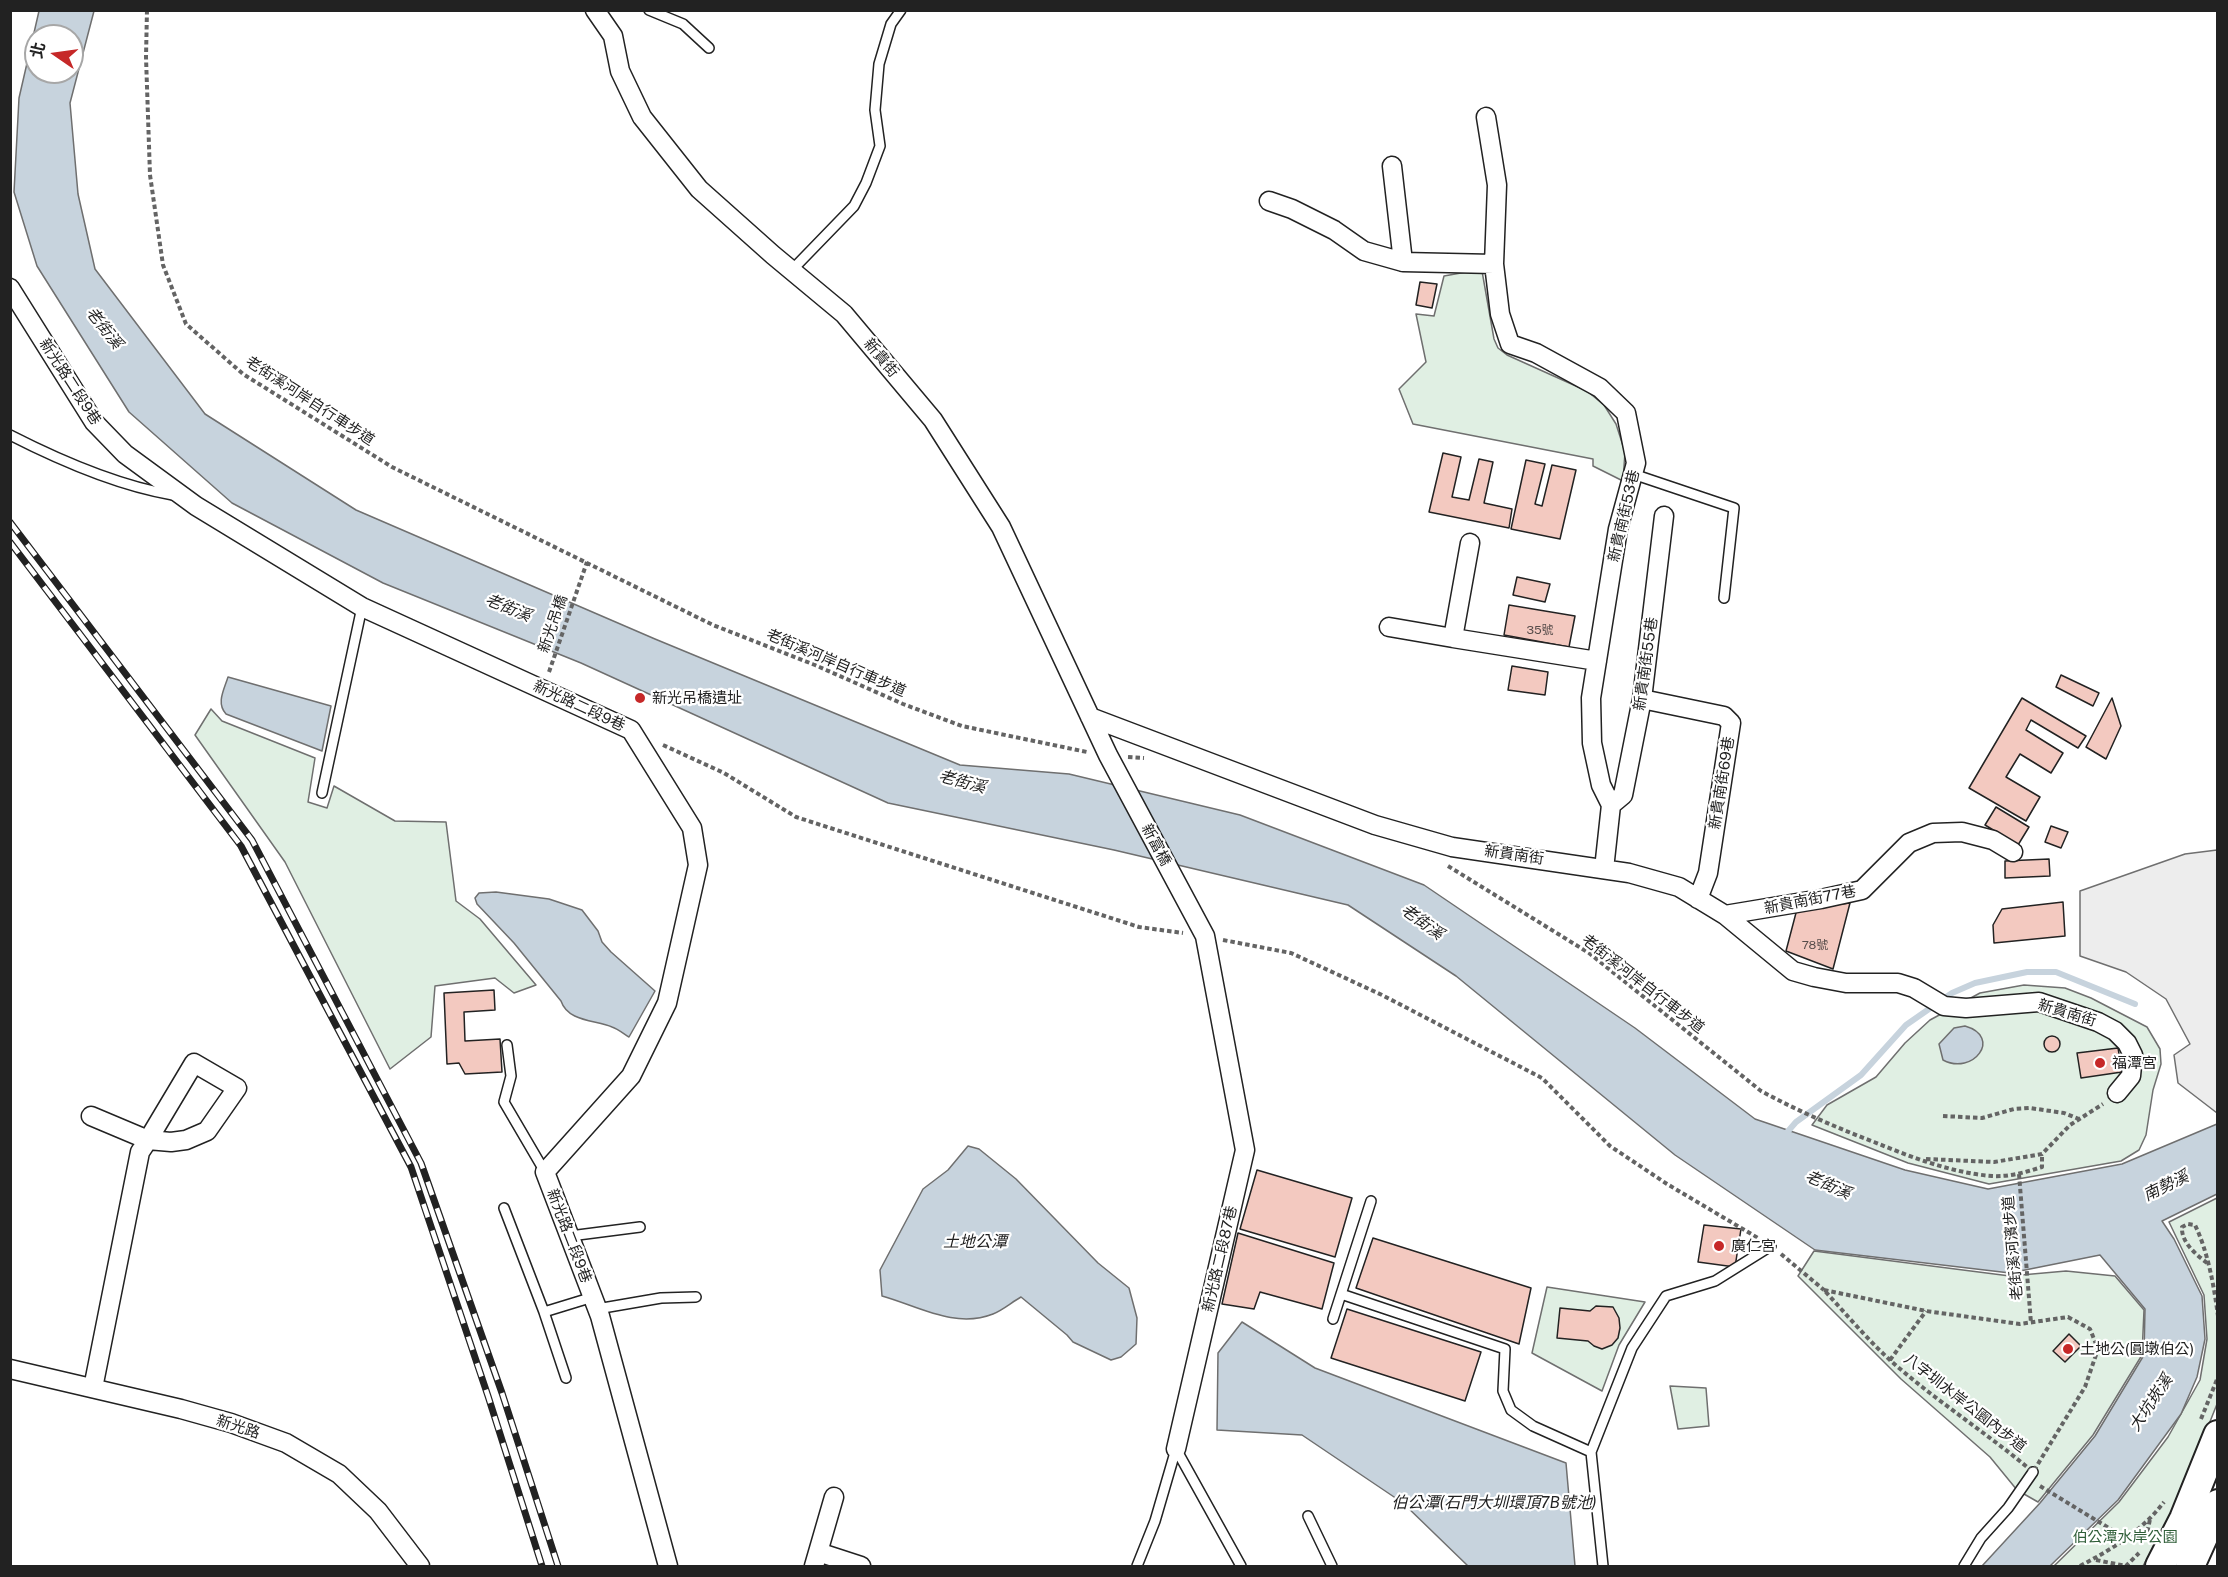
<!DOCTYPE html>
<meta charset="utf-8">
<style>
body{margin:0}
#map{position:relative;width:2228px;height:1577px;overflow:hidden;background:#fff;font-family:"Public Sans","Noto Sans TC",sans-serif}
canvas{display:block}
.frame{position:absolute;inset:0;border:12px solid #222;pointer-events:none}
.north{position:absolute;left:24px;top:24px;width:60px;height:60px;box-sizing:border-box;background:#fff;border:2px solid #a7a7a7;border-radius:50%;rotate:283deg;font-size:16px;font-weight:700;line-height:24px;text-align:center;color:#222}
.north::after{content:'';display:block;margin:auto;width:21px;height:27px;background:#c62828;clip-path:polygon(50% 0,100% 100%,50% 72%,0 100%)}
</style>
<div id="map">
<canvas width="2228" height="1577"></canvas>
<div class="frame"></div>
<div class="north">北</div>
</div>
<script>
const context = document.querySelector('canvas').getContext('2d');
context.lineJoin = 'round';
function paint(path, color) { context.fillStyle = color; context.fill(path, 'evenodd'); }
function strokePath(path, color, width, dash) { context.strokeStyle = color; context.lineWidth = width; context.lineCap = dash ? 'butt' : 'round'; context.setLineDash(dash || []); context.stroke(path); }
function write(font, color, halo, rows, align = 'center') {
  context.font = font + ' "Public Sans","Noto Sans TC",sans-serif'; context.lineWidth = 4.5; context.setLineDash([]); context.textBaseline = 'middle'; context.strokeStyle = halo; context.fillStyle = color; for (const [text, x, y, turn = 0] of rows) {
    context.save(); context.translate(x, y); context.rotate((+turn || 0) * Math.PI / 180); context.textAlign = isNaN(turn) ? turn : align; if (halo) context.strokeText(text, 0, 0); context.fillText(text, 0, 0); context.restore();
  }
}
const green = new Path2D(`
 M1472,271H1482L1494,339L1498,348L1507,355L1587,391L1604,405L1616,424L1625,452L1623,481L1593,466V459L1413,424L1399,389L1426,362L1416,314L1434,316L1444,276Z
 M211,709L222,721L315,758L308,802L327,808L334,786L395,821L446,822L456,901L480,919L536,985L514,993L495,978L435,986L431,1037L390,1069L285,862L195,735Z
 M2024,985L2065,988L2091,998L2147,1027L2160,1049L2161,1064L2153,1090L2146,1135L2139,1150L2121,1161L1989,1184L1908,1163L1812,1125L1827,1105L1876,1077L1905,1043L1930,1020L1980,993Z
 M2217,1198V1404L2173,1515L2143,1566H2054L2119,1502L2168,1437L2200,1380L2207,1339L2204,1295L2169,1222Z
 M1814,1251L2010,1276L2066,1271L2115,1276L2144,1310L2142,1355L2093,1435L2038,1502L2017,1490L1990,1457L1901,1379L1798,1276Z
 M1547,1287L1645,1302L1619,1345L1602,1391L1532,1353Z
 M1670,1386L1706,1388L1709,1426L1678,1429Z`);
paint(green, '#e0efe3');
strokePath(green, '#6f6f6f', 1.5);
const parking = new Path2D(`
 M2217,850L2218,1113H2217L2178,1083L2174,1055L2190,1044L2166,999L2126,972L2080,956V891L2185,854Z`);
paint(parking, '#ededed');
strokePath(parking, '#6f6f6f', 1.5);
const water = new Path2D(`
 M39,11H94L70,103L78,194L95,269L205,414L356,510L655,639L960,765L1069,774L1240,815L1424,885L1635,1028L1755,1119L1905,1170L1988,1189L2122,1164L2217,1124V1194L2162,1221L2174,1239L2202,1296L2205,1339L2197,1377L2181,1414L2118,1500L2050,1566H1982L2040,1503L2095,1436L2144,1355L2145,1309L2100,1255L2010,1273L1815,1250L1675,1155L1456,976L1348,905L1114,850L888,803L581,663L383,583L232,503L129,412L37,266L14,192L19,98ZM36,36H72V72H36Z
 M228,677L331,706L322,751L226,714C216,703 224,690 228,677Z
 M496,892L549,899L582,910L598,931L602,942L611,952L655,991L629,1037C624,1034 618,1029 612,1027C596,1020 568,1022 561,1001L514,943L477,904L475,898L479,893Z
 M1965,1026C2003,1037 1973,1076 1943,1060L1939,1044L1954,1028Z
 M968,1146L979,1149L1016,1179L1098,1263L1129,1288L1137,1318L1136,1344L1121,1357L1111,1360L1073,1342L1067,1335L1021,1297C1012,1302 1003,1310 993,1314C955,1329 918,1306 882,1296L880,1270L923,1189L948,1170Z
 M1242,1322L1315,1368L1566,1463L1575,1566H1468L1403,1503L1302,1435L1217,1430L1218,1353Z`);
paint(water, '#c7d3dd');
strokePath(water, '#6f6f6f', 1.5);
strokePath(new Path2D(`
 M1783,1137L1796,1122L1861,1075L1906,1025L1952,993L1975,983L2027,972H2056L2135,1004`), '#c7d3dd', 6);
const building = new Path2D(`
 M1420,282L1437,284L1432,308L1416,305Z
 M1443,453L1461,457L1452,497L1469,500L1479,459L1493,462L1484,503L1512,509L1509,528L1429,512Z
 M1526,460L1545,464L1535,504L1542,506L1552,465L1576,470L1560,539L1511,529Z
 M1517,577L1550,584L1545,602L1513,595Z
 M1509,605L1575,616L1569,647L1504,635Z
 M1512,666L1548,672L1545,695L1508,690Z
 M2061,675L2099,693L2093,706L2056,687Z
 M2022,698L2086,736L2078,748L2031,720L2026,730L2063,753L2051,773L2020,754L2006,777L2040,797L2026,821L1969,788Z
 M2112,698L2121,726L2106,759L2086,747Z
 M1996,807L2029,827L2018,845L1985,825Z
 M2051,826L2068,832L2061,848L2045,842Z
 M2049,859L2050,876L2005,878V861Z
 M2063,902L2065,936L1994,943L1993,925L2002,909Z
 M1850,903L1833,969L1786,951L1797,909Z
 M494,990L495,1010L464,1012L465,1041L500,1039L502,1072L465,1074L459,1063L447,1064L444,993Z
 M2044 1044a8 8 0 1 1 16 0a8 8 0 1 1-16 0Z
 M2118,1048L2122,1072L2081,1078L2077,1053Z
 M1257,1170L1352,1198L1335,1257L1240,1229Z
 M1704,1225L1741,1229L1735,1267L1698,1262Z
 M1238,1233L1334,1263L1322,1309L1260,1292L1254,1309L1222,1304Z
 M1373,1238L1531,1288L1519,1344L1356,1288Z
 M1596,1306L1613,1307L1619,1318L1620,1328L1618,1338L1612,1345L1602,1349L1594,1346L1588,1341L1557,1338L1560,1308L1590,1311Z
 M1347,1309L1481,1352L1465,1401L1331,1358Z
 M2069,1334L2081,1346L2065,1362L2053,1351Z`);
paint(building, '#f3c9c0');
strokePath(building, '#222', 1.5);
const service = new Path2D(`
 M649,10L683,24L709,48
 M792,270L854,206L866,183L880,146L875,110L879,64L891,24L901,10
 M10,435C59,460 119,486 173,495
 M1633,474L1734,508L1724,598
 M322,793L362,607
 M507,1045L511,1076L504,1102L545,1172
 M504,1208L544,1312L593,1297
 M570,1236L640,1227
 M1341,1294L1505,1349L1503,1391L1511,1410L1533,1426L1591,1452L1603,1566
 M597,1309L661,1298L696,1297
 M544,1312L566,1378
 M1333,1319L1371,1201
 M1176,1449L1241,1566
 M1591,1452L1632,1348L1666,1296L1715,1281L1771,1246
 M1308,1516L1332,1566
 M1137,1566L1155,1521L1176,1449
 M1964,1566L1981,1538L2008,1508L2033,1472`);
const minor = new Path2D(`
 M595,10L613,36L620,71L642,117L699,189L773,255L844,314L933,420L1001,527L1108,755L1205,936L1245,1150L1176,1449
 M1486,117L1497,185L1494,264L1500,314L1510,344L1536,353L1600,388L1626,413L1636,463L1618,529L1591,698L1592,743L1601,785L1611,805L1604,869
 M1392,166L1403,262
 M1269,201L1292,209L1334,230L1364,251L1403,262L1494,264
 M10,288L94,422L125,454L196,506L362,607L631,730L692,828L698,865L667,1003L631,1076L545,1172L600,1316L668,1566
 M1470,543L1453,638L1597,661
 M1389,627L1453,638
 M1642,699L1724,716L1731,723L1708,873L1698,899
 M1090,717L1375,825L1452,847L1629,873L1679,887L1725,915L1793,971L1814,977L1846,983H1898L1914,988L1944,1006L1966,1008L2039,1002L2098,1022L2115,1031L2127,1043L2133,1055L2131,1076L2117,1093
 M1611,805L1623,795L1642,699L1664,516
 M1725,915L1821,899L1862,890L1909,843L1933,833L1962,832L1993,840L2013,852
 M91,1116L148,1140L171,1142L186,1140L207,1131L237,1088L194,1063L148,1140L140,1152L93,1388
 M10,1369L181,1409L231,1423L286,1443L339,1474L378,1511L420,1566
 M818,1552L861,1566
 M814,1566L834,1497`);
const primary = new Path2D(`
 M2160,1566L2184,1519L2218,1435`);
const trunk = new Path2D(`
 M2190,1566L2218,1504`);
strokePath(service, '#222', 12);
strokePath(minor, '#222', 21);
strokePath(primary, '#222', 32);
strokePath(trunk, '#222', 32);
strokePath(new Path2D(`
 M147,10L146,57L150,175L163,265L186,324L243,374L392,467L713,625L815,665L903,704L962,726L1087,752
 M549,672L587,562
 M663,745L724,773L796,817L1139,927L1183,933
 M1128,757L1144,758
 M1448,866L1589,953L1761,1091C1798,1111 1835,1127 1874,1142C1911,1157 1952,1173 1992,1176C2010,1177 2026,1172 2042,1167V1154
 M1223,940L1291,953L1382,995L1542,1078L1610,1146L1667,1184L1758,1238
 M1943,1116L1982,1118L2014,1109L2030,1108L2064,1113L2079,1119
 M1926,1159L1994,1162L2042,1154L2070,1125L2103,1104
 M2019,1174L2031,1323
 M1781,1254L1824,1290
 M2207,1263C2197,1255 2181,1243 2182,1227L2188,1224L2195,1225C2208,1252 2214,1286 2218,1316
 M1824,1290L1926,1311L2020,1324L2068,1317L2090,1329L2098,1349L2085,1387L2033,1472C1987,1433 1936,1401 1891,1361C1867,1339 1846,1314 1824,1290Z
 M1890,1360L1926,1311
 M2201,1419L2218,1377
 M2040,1486L2117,1533L2122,1542
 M2146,1539L2150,1519
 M2096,1560L2126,1566L2139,1553
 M2080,1566C2112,1549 2141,1532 2164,1502`), '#646464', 4, [4.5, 3]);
strokePath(service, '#fff', 9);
strokePath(minor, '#fff', 18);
strokePath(primary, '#fff', 28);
strokePath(trunk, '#fff', 28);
const rail = new Path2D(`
 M10,522L252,840L421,1163L502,1393L558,1566
 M10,542L241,846L411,1167L488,1396L542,1566`);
strokePath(rail, '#222', 7);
strokePath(rail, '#fff', 4.5, [14]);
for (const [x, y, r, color] of [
 [640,698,6,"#c62828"],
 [2100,1063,6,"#c62828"],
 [1719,1246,6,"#c62828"],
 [2068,1349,6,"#c62828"]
]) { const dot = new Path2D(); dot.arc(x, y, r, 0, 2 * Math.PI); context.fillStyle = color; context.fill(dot); strokePath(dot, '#fff', 2); }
write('12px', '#564c4a', null, [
 ["35號",1540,630],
 ["78號",1815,945]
]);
write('15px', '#222', '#fff', [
 ["新貴街",881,358,50],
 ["新光路二段9巷",70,382,57],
 ["老街溪河岸自行車步道",310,401,33],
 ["新貴南街53巷",1624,516,-77],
 ["新光吊橋",553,624,-71],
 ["老街溪河岸自行車步道",836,663,23],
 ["新貴南街55巷",1646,664,-82],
 ["新光路二段9巷",579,706,25],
 ["新貴南街69巷",1722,783,-81],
 ["新富橋",1156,845,62],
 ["新貴南街",1514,855,8],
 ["新貴南街77巷",1810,900,-11],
 ["老街溪河岸自行車步道",1643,984,38],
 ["新貴南街",2067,1013,17],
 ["新光路二段9巷",569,1236,69],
 ["老街溪河濱步道",2013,1248,-95],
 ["新光路二段87巷",1220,1259,-77],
 ["八字圳水岸公園內步道",1965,1403,38],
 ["新光路",238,1427,18]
]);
write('15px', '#222', '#fff', [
 ["新光吊橋遺址",652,698],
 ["福潭宮",2112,1063],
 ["廣仁宮",1731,1246],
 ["土地公(圓墩伯公)",2080,1349]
], 'left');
write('15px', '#2f5e38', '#fff', [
 ["伯公潭水岸公園",2125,1537]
]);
write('italic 16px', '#222', '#fff', [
 ["老街溪",104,328,52],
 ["老街溪",508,608,22],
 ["老街溪",962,782,15],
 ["老街溪",1422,922,36],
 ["老街溪",1828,1185,24],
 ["南勢溪",2166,1186,-26],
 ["土地公潭",975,1242],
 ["大坑崁溪",2151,1403,-56],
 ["伯公潭(石門大圳環頂7B號池)",1494,1503]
]);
</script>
